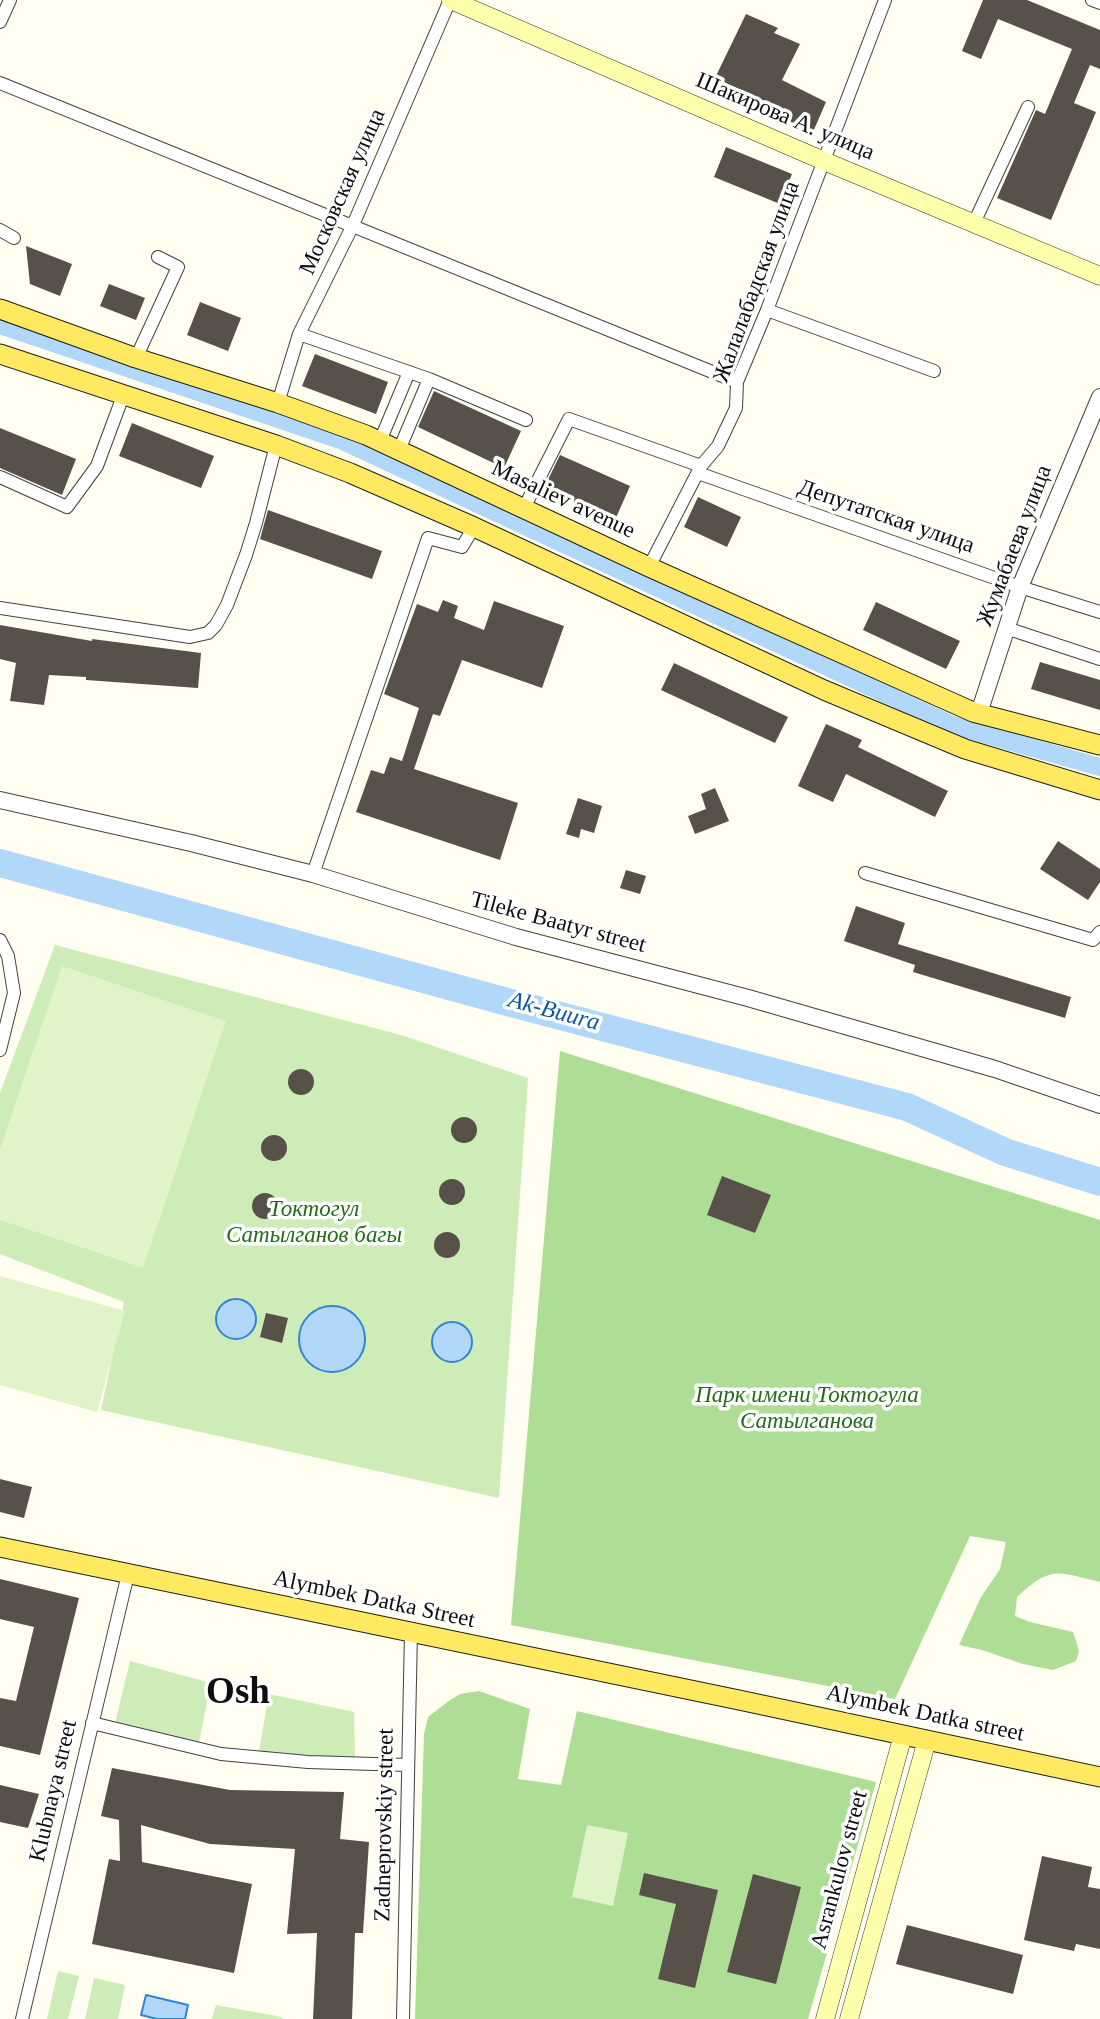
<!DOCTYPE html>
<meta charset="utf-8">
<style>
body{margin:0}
canvas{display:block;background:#fffef0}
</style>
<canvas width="1100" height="2019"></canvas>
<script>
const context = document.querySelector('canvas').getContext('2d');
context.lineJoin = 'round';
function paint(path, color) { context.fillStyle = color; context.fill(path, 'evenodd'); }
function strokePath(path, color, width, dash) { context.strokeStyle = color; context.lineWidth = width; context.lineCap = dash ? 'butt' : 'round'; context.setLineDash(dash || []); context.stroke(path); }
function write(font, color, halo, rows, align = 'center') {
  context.font = font + ' "Times New Roman",serif'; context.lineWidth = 7; context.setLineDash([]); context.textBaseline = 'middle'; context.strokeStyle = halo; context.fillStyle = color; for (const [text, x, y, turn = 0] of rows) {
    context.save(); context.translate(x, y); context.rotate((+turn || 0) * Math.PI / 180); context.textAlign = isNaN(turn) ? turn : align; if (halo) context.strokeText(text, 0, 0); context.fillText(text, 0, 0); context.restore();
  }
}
paint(new Path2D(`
 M55,945L401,1035L528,1078L499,1498L101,1410L124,1302L0,1254V1093Z
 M130,1661L211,1683L198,1747L114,1727Z
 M269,1694L354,1712L355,1761L258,1756Z
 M58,1971L79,1976L68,2019H47Z
 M94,1978L125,1985L118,2019H85Z
 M216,2005L282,2017V2019H212Z`), '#cdecb7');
paint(new Path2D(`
 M560,1051L1100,1220V1582C1057,1572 1052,1565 1017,1597L1015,1616L1030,1622L1073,1632L1079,1651L1076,1661L1053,1670L1023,1664L982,1650L959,1645L981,1597L1000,1569L1006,1542L970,1536L895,1699L511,1625Z
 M479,1691L530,1709L518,1779L561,1785L577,1711L876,1782L808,2019H415L424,1734L428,1717L450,1700L460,1694Z`), '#aede95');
paint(new Path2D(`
 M62,966L226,1021L143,1268L0,1220V1149Z
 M0,1276L125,1311L97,1412L0,1385Z
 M587,1825L628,1833L613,1906L572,1897Z`), '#e0f3c9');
const water = new Path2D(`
 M216 1319a20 20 0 1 1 40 0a20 20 0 1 1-40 0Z
 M299 1339a33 33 0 1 1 66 0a33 33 0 1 1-66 0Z
 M432 1342a20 20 0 1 1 40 0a20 20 0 1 1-40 0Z
 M146,1995L188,2005L185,2019H157L141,2015Z`);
paint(water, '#b1d7f9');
strokePath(water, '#3484d5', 2);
strokePath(new Path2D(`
 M0,325L343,441L952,725L1100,767`), '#b1d7f9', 18);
strokePath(new Path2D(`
 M0,863L511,1003L907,1107L1005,1152L1100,1182`), '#b1d7f9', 28);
paint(new Path2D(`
 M983,0H1027L1100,30V69L1090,65L1074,103L1096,112L1051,220L997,198L1036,110L1045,114L1072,49L998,19L981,59L962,51Z
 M746,14L778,28L774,33L800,44L782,80L826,102L813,132L767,111L771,104L715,78Z
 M726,147L792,174L780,204L714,177Z
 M26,246L72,264L60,296L30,284Z
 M109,284L145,298L136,320L100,306Z
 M200,302L241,318L228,351L187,335Z
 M315,354L388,382L376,414L302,386Z
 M434,391L521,431L504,468L418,427Z
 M132,423L214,456L201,488L119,456Z
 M0,428L76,459L62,495L0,468Z
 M560,455L630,486L615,520L544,488Z
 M698,497L741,517L727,547L684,527Z
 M268,510L382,551L372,579L260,539Z
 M443,600L458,606L454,618L484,630L494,601L564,626L542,688L462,660L440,716L433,714L414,769L518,803L500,860L356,812L371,770L384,774L390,757L402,761L419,708L384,694L417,604L438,612Z
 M876,602L960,641L946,669L863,630Z
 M0,625L92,641V639L201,653L198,688L86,680V677L49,675L44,705L10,701L16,663L0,659Z
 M1040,662L1100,680V710L1031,689Z
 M674,663L788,717L775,743L661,690Z
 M826,724L862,740L858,747L948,791L935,817L846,774L833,802L798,786Z
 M715,788L729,821L695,834L688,816L706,809L701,794Z
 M578,798L602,806L594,833L581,829L579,838L566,834Z
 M1058,841L1100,869V882L1088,900L1040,869Z
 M626,870L646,876L640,894L620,888Z
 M856,906L905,923L898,944L1071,997L1065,1018L913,972L915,965L844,941Z
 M288 1082a13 13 0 1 1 26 0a13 13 0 1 1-26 0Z
 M451 1130a13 13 0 1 1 26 0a13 13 0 1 1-26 0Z
 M261 1148a13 13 0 1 1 26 0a13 13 0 1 1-26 0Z
 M722,1176L771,1195L755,1233L707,1215Z
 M439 1192a13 13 0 1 1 26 0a13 13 0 1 1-26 0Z
 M252 1206a13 13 0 1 1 26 0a13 13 0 1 1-26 0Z
 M434 1245a13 13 0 1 1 26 0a13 13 0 1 1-26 0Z
 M266,1313L288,1318L282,1343L260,1337Z
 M0,1479L32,1487L24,1518L0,1512Z
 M0,1579L79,1598L40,1755L0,1746V1698L16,1701L34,1627L0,1619Z
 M112,1768L230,1790L344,1792L340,1839L369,1842L363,1933H355L352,2019H313L317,1933L287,1934L295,1849L210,1844L141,1825L142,1862L252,1884L234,1973L92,1944L109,1859L120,1861L119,1820L101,1816Z
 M0,1785L39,1794L28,1828L0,1822Z
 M1042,1856L1092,1867L1088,1887L1100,1889V1949L1076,1944L1074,1951L1024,1940Z
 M644,1873L718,1890L695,1988L658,1979L676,1904L639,1895Z
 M753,1874L801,1887L776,1984L727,1972Z
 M907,1925L1023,1955L1013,1994L896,1964Z`), '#58514a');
const minor = new Path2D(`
 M1092,0L1100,3
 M0,22L10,0
 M0,83L737,382
 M974,223L1028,107
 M0,230L14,238
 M767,310L934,371
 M299,334L429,379L526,420
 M136,358L178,267L158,257
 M278,403L299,334L353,225L450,0
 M380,441L409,372
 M399,450L429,379
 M698,473L1020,587L1100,612
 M0,477L67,507L97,466L123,396
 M523,510L569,419L701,466
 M649,567L701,466L718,446L736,408L737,382L767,310L885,0
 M0,608L190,637L208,633L216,625L227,605L246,555L256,523L276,445
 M1006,628L1100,659
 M865,873L1093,940L1100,932
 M313,874L428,538L462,547L474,527
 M0,940L8,956L14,993L0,1050
 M92,1723L221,1754L308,1762L408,1765
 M22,2019L128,1574
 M403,2019L411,1632`);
const tertiary = new Path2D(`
 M979,713L1020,587L1100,397
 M0,800L191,843L313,874L516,937L748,998L995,1069L1100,1105`);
const secondary = new Path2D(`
 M451,0L824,161L1100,276
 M825,2019L903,1735
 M849,2019L927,1740`);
const primary = new Path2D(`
 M0,309L136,358L278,403L366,435L649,567L973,712L1100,745
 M0,354L276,445L350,473L474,527L824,690L965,749L1100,790
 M0,1547L739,1700L1100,1777`);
strokePath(minor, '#414141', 14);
strokePath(tertiary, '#414141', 18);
strokePath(secondary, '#303030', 19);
strokePath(primary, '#1f1f1f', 21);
strokePath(minor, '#fff', 12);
strokePath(tertiary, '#fff', 16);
strokePath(secondary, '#fffeab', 18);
strokePath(primary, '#ffe960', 19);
write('23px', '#0e0e0e', '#fff', [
 ["Шакирова А. улица",785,117,23],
 ["Московская улица",343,192,-66],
 ["Жалалабадская улица",757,282,-70],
 ["Masaliev avenue",563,500,25],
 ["Депутатская улица",886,517,19],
 ["Жумабаева улица",1015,546,-69],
 ["Tileke Baatyr street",558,923,15],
 ["Alymbek Datka Street",374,1600,12],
 ["Alymbek Datka street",925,1714,12],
 ["Klubnaya street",54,1791,-77],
 ["Zadneprovskiy street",385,1825,-89],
 ["Asrankulov street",840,1870,-75]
]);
write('italic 23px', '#236a1a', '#fff', [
 ["Токтогул",314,1210],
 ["Сатылганов багы",314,1236],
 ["Парк имени Токтогула",807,1396],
 ["Сатылганова",807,1422]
]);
write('italic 24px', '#1056a8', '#fff', [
 ["Ak-Buura",554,1012,15]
]);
write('bold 37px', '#0e0e0e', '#fff', [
 ["Osh",238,1693]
]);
</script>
